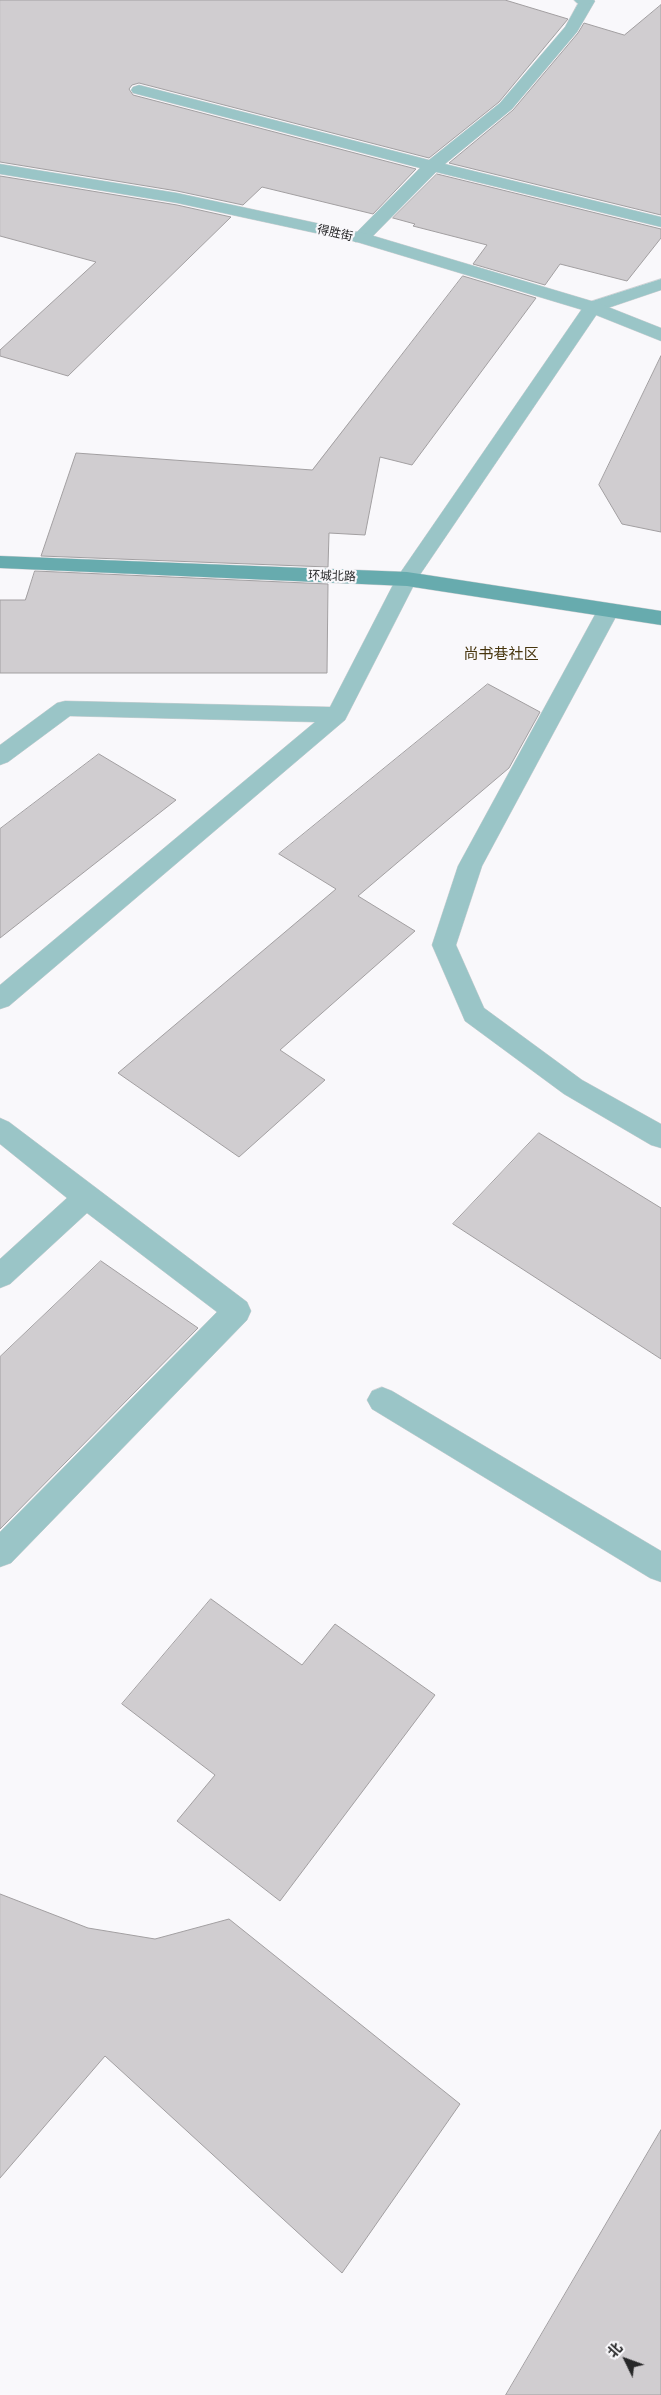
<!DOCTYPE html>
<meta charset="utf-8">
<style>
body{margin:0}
#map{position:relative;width:661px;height:2395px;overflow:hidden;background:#f9f8fb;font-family:"Golos Text","Noto Sans SC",sans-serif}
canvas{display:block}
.north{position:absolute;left:601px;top:2335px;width:50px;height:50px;-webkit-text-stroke:4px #f9f8fb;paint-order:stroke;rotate:312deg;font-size:14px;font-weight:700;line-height:20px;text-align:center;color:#272728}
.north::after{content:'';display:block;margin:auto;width:18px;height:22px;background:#272728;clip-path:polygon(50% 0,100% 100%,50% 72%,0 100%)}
</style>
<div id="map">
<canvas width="661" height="2395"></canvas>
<div class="north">北</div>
</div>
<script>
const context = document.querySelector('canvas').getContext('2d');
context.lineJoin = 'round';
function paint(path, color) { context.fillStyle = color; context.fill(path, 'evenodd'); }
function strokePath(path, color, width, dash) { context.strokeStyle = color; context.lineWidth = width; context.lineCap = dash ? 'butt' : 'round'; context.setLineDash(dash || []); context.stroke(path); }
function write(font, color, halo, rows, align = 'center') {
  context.font = font + ' "Golos Text","Noto Sans SC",sans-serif'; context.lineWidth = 4.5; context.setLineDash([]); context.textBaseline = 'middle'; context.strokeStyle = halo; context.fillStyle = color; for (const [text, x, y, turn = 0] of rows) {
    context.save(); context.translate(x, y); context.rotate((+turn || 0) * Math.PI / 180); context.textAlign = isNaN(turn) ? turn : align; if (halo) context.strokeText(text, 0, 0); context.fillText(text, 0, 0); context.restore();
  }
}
const building = new Path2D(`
 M0,0H505L568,19L499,102L429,158L139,83L132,85L129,89L133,95L416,169L373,214L262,187L243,205L177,191L0,162Z
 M661,5V215L449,163L513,110L578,33L584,23L624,35Z
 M437,174L661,229V238L627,281L560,264L545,285L473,264L487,245L413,226L415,224L393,218Z
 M0,176L177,205L231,217L68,376L0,356V350L96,262L0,236Z
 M463,276L536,298L412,465L380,457L365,535L329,533L328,567L41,556L76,453L312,470Z
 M661,356V532L622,524L599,485Z
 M35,571L328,584L327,673H0V600H25Z
 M488,684L540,712L509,768L358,896L415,931L280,1050L325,1080L239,1157L118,1073L336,889L279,854Z
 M99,754L176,800L0,938V829Z
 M539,1133L661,1208V1359L453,1224Z
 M101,1261L198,1328L0,1529V1357Z
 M211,1599L302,1665L335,1624L435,1695L280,1901L177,1821L215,1775L122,1704Z
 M0,1894L88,1928L155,1939L229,1919L460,2104L342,2273L105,2056L0,2178Z
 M661,2130V2395H506Z`);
paint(building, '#d0cdd0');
strokePath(building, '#a29fa1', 1);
const service = new Path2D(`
 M580,0L595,1L577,32L512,109L445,164L661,217V227L436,172L367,242H355L352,238L355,234L420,168L133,93L131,90L133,87L139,85L429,160L500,103L565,27Z
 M661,279V290L599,311L417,579L345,720L9,1006L0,1009V985L315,722L70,716L8,762L0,765V745L57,703L65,701L330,707L396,579L586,303Z
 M608,604L616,606L619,611L482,866L456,945L484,1008L582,1080L661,1124V1148L651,1145L564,1094L465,1021L432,945L458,866L597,611L600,606Z
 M0,1118L9,1122L247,1302L251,1311L247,1320L11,1563L0,1567V1532L217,1312L87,1213L10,1284L0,1288V1259L67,1198L0,1144Z
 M382,1387L392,1391L661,1551V1582L650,1578L372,1409L367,1400L372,1391Z`);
const minor = new Path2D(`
 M574,0H595L587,5L577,3Z
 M0,164L177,193L367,234L598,303L661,328V341L586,311L357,242L177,203L0,174Z`);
const secondary = new Path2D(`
 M0,556L407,572L661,611V625L407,586L0,568Z`);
strokePath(service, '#d3d2d5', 1);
strokePath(minor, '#d3d2d5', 1);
strokePath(secondary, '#d3d2d5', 1);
paint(service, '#9ac5c7');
paint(minor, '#9ac5c7');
paint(secondary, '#67abae');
write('12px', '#272728', '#f9f8fb', [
 ["得胜街",335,233,13],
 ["环城北路",332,576,2]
]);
write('15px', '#47350d', '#f9f8fb', [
 ["尚书巷社区",501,654]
]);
</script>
